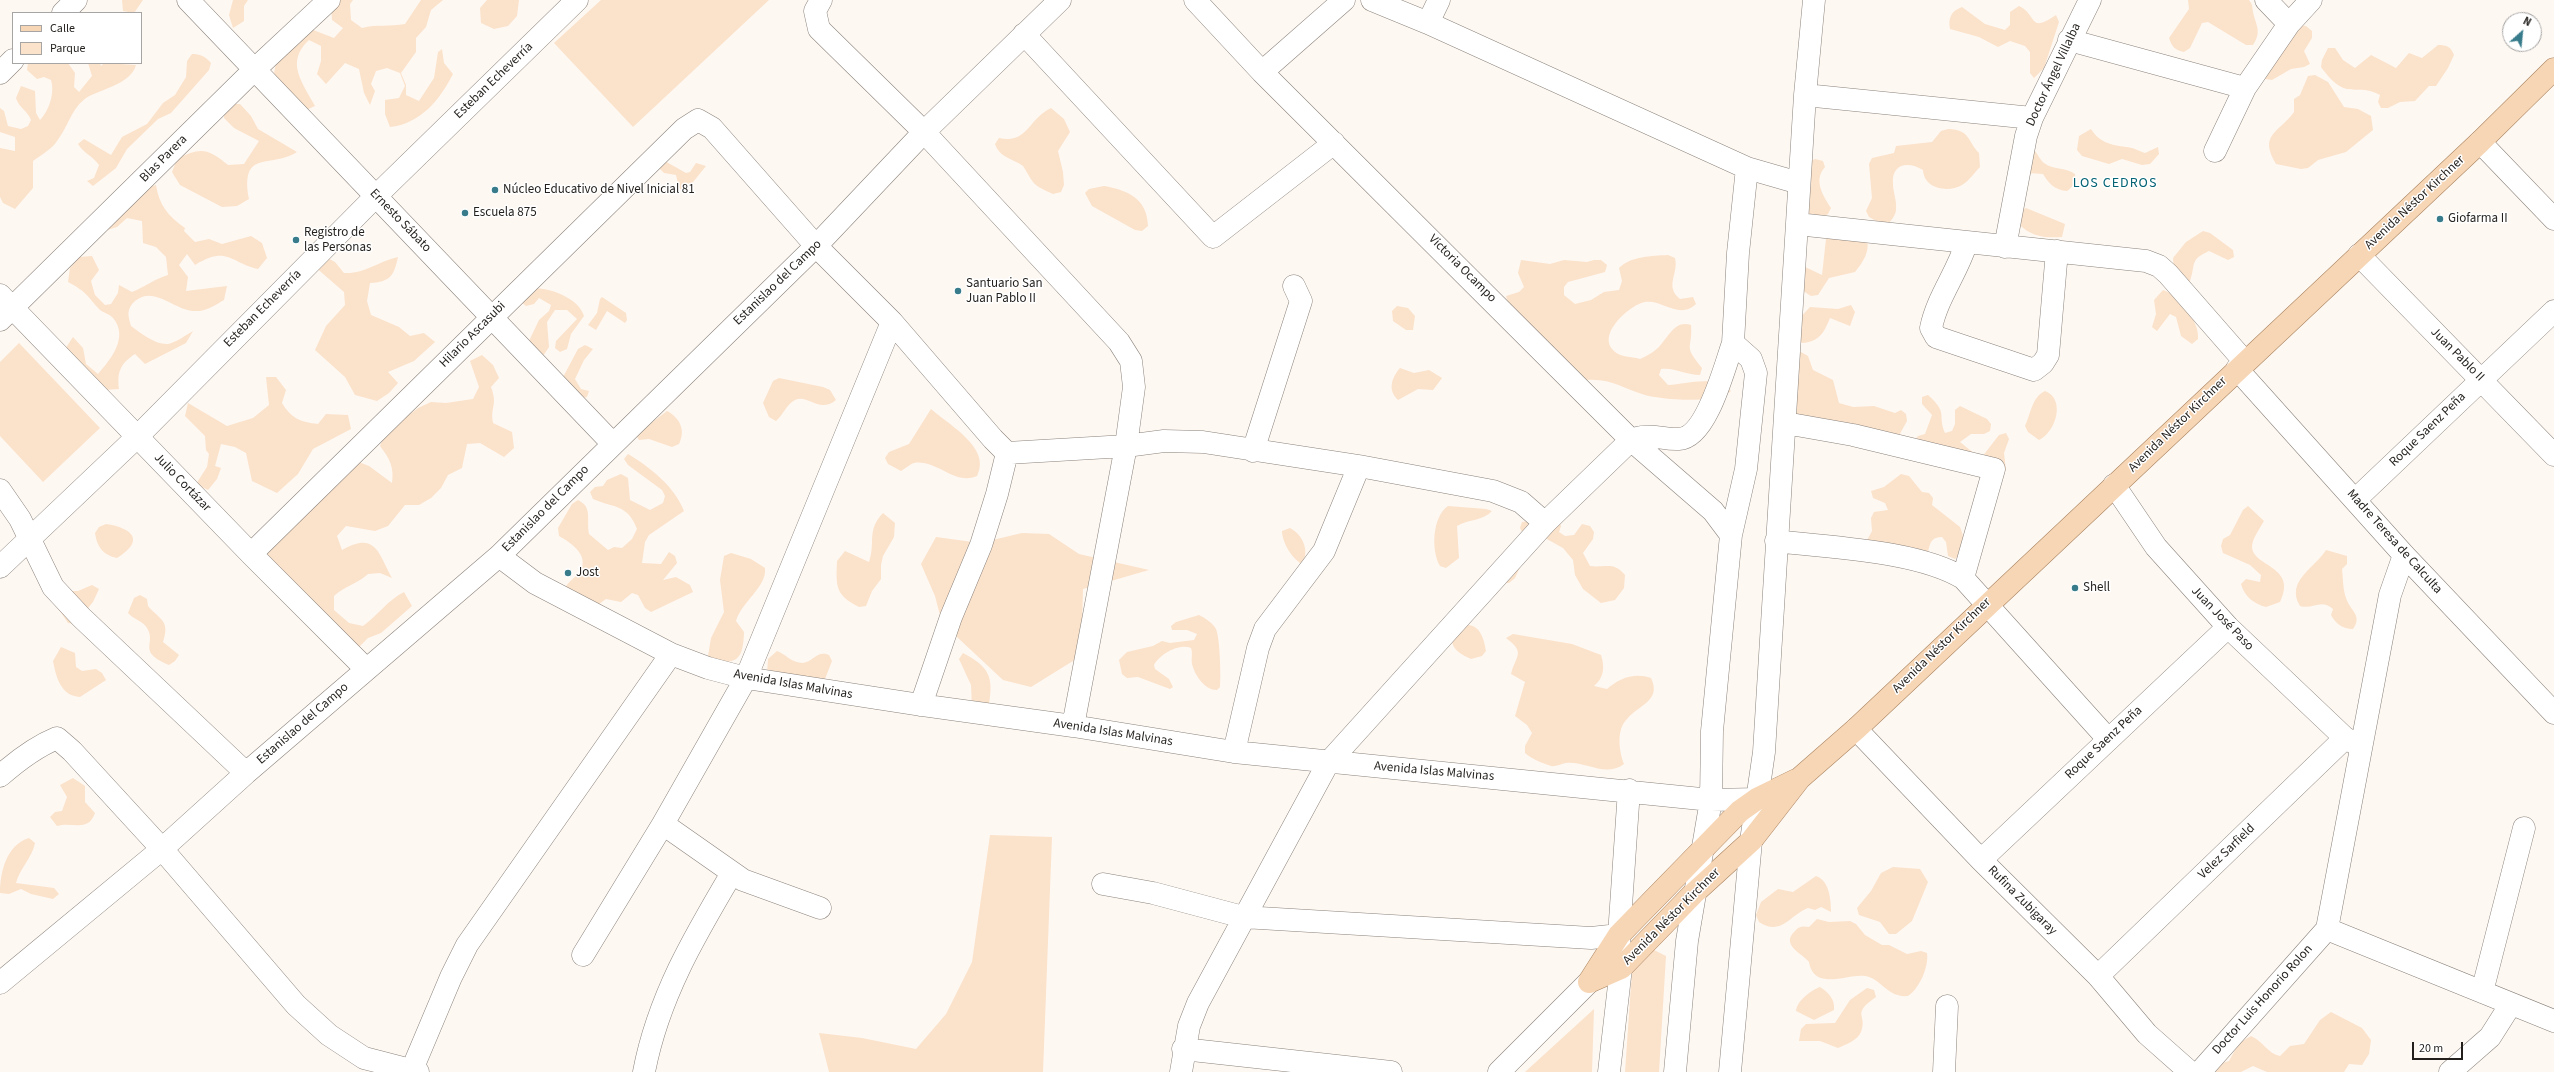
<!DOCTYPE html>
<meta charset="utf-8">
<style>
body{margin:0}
#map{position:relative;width:2554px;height:1072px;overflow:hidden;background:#fef8f2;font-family:"Source Sans 3",sans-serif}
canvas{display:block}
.legend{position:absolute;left:12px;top:12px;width:130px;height:52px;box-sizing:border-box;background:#fff;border:1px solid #a7a5a4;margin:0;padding:5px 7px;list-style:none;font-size:12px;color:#221f1c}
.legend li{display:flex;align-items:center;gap:8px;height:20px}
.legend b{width:20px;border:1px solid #a7a5a4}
.north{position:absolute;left:2502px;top:12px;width:40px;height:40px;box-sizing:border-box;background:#fff;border:1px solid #a7a5a4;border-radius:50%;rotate:27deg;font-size:11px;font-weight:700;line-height:16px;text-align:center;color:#221f1c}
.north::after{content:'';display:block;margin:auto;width:14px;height:18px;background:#387c8c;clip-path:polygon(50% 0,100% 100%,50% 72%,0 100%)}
.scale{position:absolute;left:2412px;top:1042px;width:51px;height:18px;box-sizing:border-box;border:2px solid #221f1c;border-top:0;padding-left:5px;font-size:12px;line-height:14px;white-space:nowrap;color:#221f1c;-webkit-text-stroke:3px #fff;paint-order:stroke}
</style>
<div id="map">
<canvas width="2554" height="1072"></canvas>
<ul class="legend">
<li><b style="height:5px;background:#f7d6b6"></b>Calle</li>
<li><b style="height:11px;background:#fbe2cb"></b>Parque</li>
</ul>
<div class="north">N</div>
<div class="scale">20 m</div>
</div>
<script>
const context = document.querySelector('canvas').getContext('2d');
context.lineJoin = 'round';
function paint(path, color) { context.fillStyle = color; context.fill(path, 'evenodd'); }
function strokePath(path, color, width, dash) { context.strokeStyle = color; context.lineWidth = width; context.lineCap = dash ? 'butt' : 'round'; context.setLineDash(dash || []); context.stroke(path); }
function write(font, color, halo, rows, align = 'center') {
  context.font = font + ' "Source Sans 3",sans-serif'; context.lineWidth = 3; context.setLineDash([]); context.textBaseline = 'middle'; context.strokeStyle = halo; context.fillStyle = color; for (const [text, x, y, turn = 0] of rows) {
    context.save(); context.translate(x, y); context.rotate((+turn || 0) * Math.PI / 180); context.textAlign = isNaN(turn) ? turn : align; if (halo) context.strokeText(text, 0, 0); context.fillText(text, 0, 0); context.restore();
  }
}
paint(new Path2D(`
 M122,0H143L134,13L123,11Z
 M233,0H248L244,6V21L233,28L229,15Z
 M335,0H353L350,4L351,20L362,28C377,24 390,27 405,24L421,0H443L431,10L426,27L416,38V52L401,73L406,85V95L419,101L434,78L438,52L442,49L444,63L453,74C440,100 420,124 390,127L385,114V100L399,98L405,86L400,73L387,68L376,71L371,84L375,91L370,105L364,93L359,69L345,63L326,84L317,74L321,61V46L309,40C285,62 302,82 315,106L302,112L274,82C273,53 288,46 308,28L334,38L343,28L332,20L331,6Z
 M487,0H519L517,16L508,26L494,29L481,23L480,8Z
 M601,0H769L633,127L554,43Z
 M2188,0H2249C2253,5 2252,6 2253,12C2256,26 2262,31 2253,45H2246L2208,22L2202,23L2190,48L2184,52C2175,50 2172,47 2169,38L2189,9Z
 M2019,6C2038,15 2028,34 2056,15L2059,22L2044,68L2034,78L2030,73V52L2025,46L2010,41L1998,47L1979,37L1950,29C1948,18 1951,11 1962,7L1985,24L2005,30L2010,25V12Z
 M2299,25L2306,26L2312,31V38L2304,51L2310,64L2304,67L2291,69L2272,80L2265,79L2261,73Z
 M2438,45C2447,45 2451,47 2454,55L2448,68L2436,86H2429L2415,101L2400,102L2388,108H2381L2378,102L2380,95C2365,87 2360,91 2347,89C2336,87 2327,75 2321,67L2322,60L2328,48H2335L2343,60L2355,68L2371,55L2396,68L2409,53L2422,58Z
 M192,54C200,54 205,56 211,63L209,70L171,113L158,119L127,149L116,168L93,186L87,181L94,178L99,165C93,156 83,153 78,144L84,139L111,155L122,137L147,124L163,103L175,95L186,77L187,61Z
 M28,63H68L75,73L74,87L79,92L92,76L88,63H100L101,66L104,63L136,65C131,84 101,89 86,98C71,109 68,127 57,141C52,149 41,155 33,161V188L15,209L3,203L0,197V148L15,151V137L0,132V108L4,111L8,126L21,129L28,126L31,120C28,111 19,108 16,98L21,86L35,91L36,113L40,120C49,111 55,93 51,80L44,77L37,79L27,70Z
 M2315,75L2328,82L2344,107L2358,109L2371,116L2373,130L2346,152L2318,160L2308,168L2301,169L2276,164C2258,134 2279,133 2294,112V99L2300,95L2308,76Z
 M225,104H240L251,116L258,129L297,152C271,169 240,148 249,199L237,206L222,207L180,185L172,172L177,159C200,147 208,148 228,165L244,164L259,141L234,128L224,118Z
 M1051,108L1064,119L1070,132L1058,151L1063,172L1064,185L1061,192L1053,194C1031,184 1035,185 1023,166C1012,158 1000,158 995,144L999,138C1028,144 1028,119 1051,108Z
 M1948,129C1971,130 1967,141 1979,153L1980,167C1975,172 1969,181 1962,185C1948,193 1924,189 1923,170C1909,161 1891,163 1893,184C1893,192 1897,201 1896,209C1896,215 1892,219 1889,223L1882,224L1869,217L1866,211L1872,198L1869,164L1872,158L1894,153L1896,146L1932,142L1941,131Z
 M2091,129C2100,143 2111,145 2126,147C2132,147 2139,151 2145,153L2158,147L2159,154L2150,164L2142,165L2122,159L2109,164L2082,156L2077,150L2079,136Z
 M2034,150C2038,154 2040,160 2044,163C2053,170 2065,167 2075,174C2076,182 2074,186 2067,191C2055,190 2049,184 2043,174L2029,173Z
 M1815,159L1823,161L1825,167C1813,180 1823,196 1831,208L1828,214C1818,219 1813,216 1803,211L1809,162Z
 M663,160L686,173L690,172L696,163L706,166L685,192L679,188L676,175L664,173L659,168Z
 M156,185C159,205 168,216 185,228L184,231L195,242L209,239L222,244L251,236L262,243L267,258L258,269C230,263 228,245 195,265L187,254L179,265L188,277L186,291L227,286L224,300C217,304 207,311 198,311C176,313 155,284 135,301C126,309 128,316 131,326C141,333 155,345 168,344C175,343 186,335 193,331L186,343L145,364L135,354C120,364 117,372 119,389L105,390L65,349L73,337L83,348L86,364L98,374C111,359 129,337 113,318C110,314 104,313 100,310C87,296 87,292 68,282L70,268L79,257L92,256L99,270L91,281L95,295L105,305L111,304L118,293L119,285L132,292C145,287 154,279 168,275L166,257L156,247L143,243L142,221L127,218L117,227L104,231L142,189Z
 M1104,186C1127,190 1147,198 1148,226L1142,231L1135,230L1092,206L1085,193L1089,189Z
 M2026,208L2065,224L2062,237C2044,238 2031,237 2018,223L2019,211Z
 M2203,231L2210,233L2233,250L2234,257L2228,260L2209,251C2189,260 2196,264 2190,281L2183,282L2174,272L2173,258L2186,242Z
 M1832,233L1867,239C1870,252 1863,262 1855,272L1829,278L1818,295L1811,296L1800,289L1803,266L1822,275L1826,239Z
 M322,255L335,262L344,273C365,274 377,262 398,257C394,276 390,282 370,283L367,301L371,315L399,327L410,336L424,333L435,342L414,361L388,372L398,383L389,393L377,401L355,395L345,377L315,350L326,326L345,305L344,292L314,266Z
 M1668,255L1675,258C1679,274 1664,286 1680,299L1693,297L1696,304C1677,322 1659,294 1639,304C1625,310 1597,336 1614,351C1621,358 1631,356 1640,359C1647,356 1654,352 1659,347C1669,336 1675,320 1691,325C1693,351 1682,343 1702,368L1700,375C1686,375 1674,367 1661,369L1659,375L1668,385C1688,384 1715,374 1731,391C1718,404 1662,400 1645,395C1622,388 1611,378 1586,380L1508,303L1506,296L1519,292L1524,287L1518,273L1521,260L1550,264L1564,260L1587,262L1594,260H1601L1607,265L1605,272L1568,282L1564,287V295L1575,304L1591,300L1604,292L1619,290L1622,281L1619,268C1631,256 1652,256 1668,255Z
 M533,288C550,288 579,298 584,316L571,334L567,349L560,352L555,348L556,341L577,319L567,310H555L547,322L549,347L541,359L529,341L539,320L549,311L551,305L539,298L534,304L526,306L520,301Z
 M2163,290C2179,295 2200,322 2198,339L2192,344L2181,336L2176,317L2170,314L2157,331L2152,327L2156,314L2154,300Z
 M602,297L626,313L627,320L625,323L607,311L596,330L588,325L597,313L600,299Z
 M1851,305L1855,312L1850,326L1830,318C1824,333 1819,342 1802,343L1790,336L1795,323L1810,307L1838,309Z
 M1397,306L1408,308L1415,316L1413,330H1406L1393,321L1392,311Z
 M19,343L100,428L43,482L0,436V362Z
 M585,345L593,349L584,360L575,379L581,389L589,391L587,397L579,399L562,379L578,349Z
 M1801,352L1808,356L1813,370L1833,380L1839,403L1853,407L1874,406L1895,413L1901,410L1906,414L1907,421L1897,439L1798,423L1788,387L1795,355Z
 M482,355L493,365L499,378L491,387C498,406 490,406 493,423L512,432L514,448L504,457L480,443L467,444L462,468L448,475L441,488L431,498L419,505H405L388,526L375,531L346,526L337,536L342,550C376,531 378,553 392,578L380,573L368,574C357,584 345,586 334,596V610L349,623L363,626C378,615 388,600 404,592L412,606L381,633L368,638L358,648L269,568L263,545L356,461L369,466L392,483C394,467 390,459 380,446L385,433L418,408L431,402L446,403L473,399L479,387L470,361Z
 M1400,368L1414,373L1429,370L1442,378L1433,390L1418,389L1398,400C1387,390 1392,377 1400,368Z
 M266,377H276L286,390L282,403C291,418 300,422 318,424L326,414L348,415L351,429L313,449L298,474L277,493L252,481L246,453L235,447L221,444L215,466L221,468L217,479L208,490L196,484L207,467L209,454L206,450L205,436L185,416L188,403L227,426L253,418L269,405Z
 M779,378L823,387L830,390L836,400C819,414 808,394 795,400C786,405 783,415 776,421L769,417L763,403L773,381Z
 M2045,391C2066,399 2056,432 2039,440L2028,432L2025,426C2031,413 2032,397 2045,391Z
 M1928,395C1949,414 1937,414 1945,433L1952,431L1955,424V410L1960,406L1987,419L1991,424L1990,431L1984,434H1971L1960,442L1976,455L1914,442L1918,436L1925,434L1932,415L1922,404V397Z
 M931,409C949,425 992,448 977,476C954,486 937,459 914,463C910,464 905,469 901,471L888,464L885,458L889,452L909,444Z
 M667,411C680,418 686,430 679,444L672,447L649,439L639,440L637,437L638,433Z
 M2006,433L2009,439L2004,453L2006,470L2001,474L1982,457L1999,435Z
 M628,454C650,467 675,487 684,511L649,535L645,542L642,563L661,564L669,552L675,556L677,563L663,580L676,577L690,585L693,592L651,612L645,608L638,595L632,593L621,602L606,599L595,607L564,592C566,583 571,581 577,575C593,558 572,543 559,536L558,528L572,504L578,500C593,507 586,520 589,534L608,550L614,547L622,548L632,539L637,529C628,504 613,508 593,499L590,492L595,487L603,486L607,480L621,474L628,478L630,500L650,510L663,503L665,496L662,490L628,465L624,459Z
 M1901,474L1909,476L1922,492L1929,493L1933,498L1932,505L1960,527C1965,539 1966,552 1955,559L1948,556L1946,542L1942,537C1932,537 1930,542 1928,552L1914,553L1865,544L1872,531L1871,518L1874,512L1888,510L1885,503L1873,498L1871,491L1884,487Z
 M1448,506L1486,509L1492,511C1483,521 1469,519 1457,526L1459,558L1446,568L1440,566C1431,551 1432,517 1448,506Z
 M2248,506L2264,521C2260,528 2252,539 2252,547C2253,567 2298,566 2280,602L2266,607C2254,604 2244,596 2241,584L2246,579L2260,582L2261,575L2250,565L2223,553L2221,546L2223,539L2230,535L2243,510Z
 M883,513L895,523L894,537L883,556L881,565V579L872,591L866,606L859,607C835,595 836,586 837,561L845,551L869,562C876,542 866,531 883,513Z
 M1558,518L1561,526L1559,532L1565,536L1574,535L1582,524L1590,526L1594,532L1593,539L1583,553L1590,566C1605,568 1614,561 1625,575L1624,588L1615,600L1601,603L1583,589L1575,575L1573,560L1563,548L1545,538L1521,565L1515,578L1509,583H1501L1523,534L1520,528L1522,522Z
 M106,524C132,528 146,540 117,558C103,555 97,547 95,533L99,527Z
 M1290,528C1303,535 1310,551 1302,564C1292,559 1282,542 1282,531Z
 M1022,533L1049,534L1079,554L1149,570L1083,589L1081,656L1031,687L1003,680L942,623L935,596L921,564L936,537L980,543Z
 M2326,550L2347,556V564L2342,569C2343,578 2343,590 2346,598C2350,611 2363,615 2353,629C2343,629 2336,624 2331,615L2333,609C2321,598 2313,610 2300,606C2285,581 2315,568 2326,550Z
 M731,553L751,559L765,568C767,587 742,601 736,621L744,632C743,663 736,663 707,662L711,638L724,612L720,580L724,556Z
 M92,585L99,589L93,602L75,624L68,623L56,605L71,591H78Z
 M140,595L147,599L148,606C161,621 170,620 163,642L179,655L175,661L169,665C136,651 157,644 147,628C143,621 133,619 128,613L134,598Z
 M1199,615C1205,618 1213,623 1216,629C1220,638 1221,677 1220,687L1217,690C1205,690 1195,676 1192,664C1191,658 1193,653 1191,648C1179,643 1160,654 1154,665L1155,669L1169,679L1173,687L1170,689L1138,677L1127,678L1122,674L1119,660L1127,652L1153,646L1162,641L1170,643L1194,640L1197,634L1187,630H1172L1171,626L1176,622Z
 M1468,625C1481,626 1484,640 1486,651L1482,656L1471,659C1463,655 1453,651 1452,641Z
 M1513,634L1572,644L1601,655C1605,667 1604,678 1594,686L1607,689C1619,678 1635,672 1651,678C1662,701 1638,705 1627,719C1616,730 1619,751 1624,764C1605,778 1586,761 1566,763C1561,764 1555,767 1551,766C1542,763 1532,759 1525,753V746L1532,733L1527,725L1515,716L1525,682L1511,674C1516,655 1526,653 1506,638Z
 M61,647L75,653L76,667L82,671L96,669L102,673L106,680L80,697C61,696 56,677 53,661Z
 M777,651C786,654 791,663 803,663C813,662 817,650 829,655L832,661L825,679L767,674L768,659Z
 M963,653C988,666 994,676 989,704L972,708L971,685L959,659Z
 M73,778L85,786V802L95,813C88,833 72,821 57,826L50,817L55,812L62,811L67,797L60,785Z
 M990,835L1052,837L1043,1072H829L819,1033L862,1038L916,1049L946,1014L972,962Z
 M29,838L35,843C32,858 20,868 16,883L54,888L59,894L53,899L31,894L21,889L9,894L0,893C0,873 6,845 29,838Z
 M1893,867L1920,869L1928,882L1912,921L1896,934H1889L1880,922L1859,915L1857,908L1871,891L1881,873Z
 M1816,876C1829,880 1831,899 1831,912L1821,907L1815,910L1808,908C1791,914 1781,937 1759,922L1756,915L1761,902L1778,889L1793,892Z
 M1817,919L1829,922L1850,921L1856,924L1865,935L1882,945H1889L1907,954L1921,951L1927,953C1929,966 1920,988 1908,996C1887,998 1881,978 1865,976C1849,973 1814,992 1809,962C1802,953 1780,945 1795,931C1799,926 1803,926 1809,927Z
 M1654,950L1666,956L1659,1072H1625L1632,971Z
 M1820,987C1829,993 1835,999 1834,1010L1814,1020L1796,1011C1797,1001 1810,991 1820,987Z
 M1867,988L1874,990L1876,997C1850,1015 1868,1014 1861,1032C1858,1040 1845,1045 1838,1048L1820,1041H1799L1801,1029L1806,1024L1835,1023L1850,1000Z
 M1594,1009L1592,1072H1525Z
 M2331,1012L2362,1028L2371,1040L2369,1054L2362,1065L2349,1064L2344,1072H2267L2253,1066L2241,1072H2215L2222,1063L2229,1061L2239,1043L2251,1036C2263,1041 2268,1054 2280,1056L2290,1046L2304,1044L2320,1020Z`), '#fbe2cb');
const minor = new Path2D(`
 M188,0L612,443
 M821,0L815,11L819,29L924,132L1119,342L1131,361L1134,387L1126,446L1073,726
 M1195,0L1262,72L1631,440L1713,511L1731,535
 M1372,0L1428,23L1747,168L1799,183
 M2266,0L2289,24
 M63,13L76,0
 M1428,23L1439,0
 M1024,34L1213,237L1334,143
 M2069,40L2245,88
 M1262,72L1344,0
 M0,73L13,60
 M1805,95L2032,118
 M2480,142L2554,219
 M2215,151L2245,88L2289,24L2311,0
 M1797,224L2146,261L2159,266L2168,274L2245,362
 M1966,244C1957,273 1937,298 1931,328L1936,337L2034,370L2043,363L2048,355L2057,251
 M2005,247L2026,136L2032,118L2090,0
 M2359,255L2554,455
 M0,295L251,554L366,669
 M0,320L254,70L329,0
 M892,322L993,439L1007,453L1126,446L1164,441L1203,442L1359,466L1493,491L1521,502L1545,523
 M2237,369L2404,555L2554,713
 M1785,423L1853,435L1994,469L1963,578
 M1253,451L1301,301L1294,286
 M2114,485L2156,547L2228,627L2345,738
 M0,490L20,519L53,587L81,617L246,773
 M2355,500L2554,311
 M1776,541C1831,548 1916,550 1963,578L2108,739
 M251,554L684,129L698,120L712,128L816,246L892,322L746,678L663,824L583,955
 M499,556L535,583L671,654L708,668L746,678L921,705L1073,726L1234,752L1711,800L1757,799
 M0,567L137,437L376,196L577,0
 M921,705L951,617L981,545L997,494L1007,453
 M1856,729L1981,860L2098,976L2147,1034L2190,1072
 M1234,752L1258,648L1265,629L1324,551L1359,466
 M0,776C17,761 35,747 57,738L72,751L162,849L296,1005L329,1035L364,1058L418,1072
 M663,824L743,880L820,908
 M1981,860L2228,627
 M1103,884L1153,893L1243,917L1591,938L1619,935
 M2327,929L2554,1021
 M2098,976L2345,738L2360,746
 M0,983L162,849L246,773L499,556L816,246L924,132L1060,0
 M2482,992L2524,828
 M1183,1049L1391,1072
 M411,1072L451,977L467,945L671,654
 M644,1072C658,998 694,937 732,873
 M1181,1072L1189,1026L1198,1003L1328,763L1545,523L1631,440C1650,432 1661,440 1679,439C1707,438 1725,365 1733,343
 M1499,1072L1589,982
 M1609,1072L1621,968L1619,935L1629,790
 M1675,1072L1687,941L1711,800L1712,731L1731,535L1746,469L1756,373L1751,359L1733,343L1738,253L1747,168
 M1730,1072L1751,841L1764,752L1805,95L1814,0
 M1944,1072L1947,1006
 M2200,1072L2327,929L2390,595L2404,555
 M2450,1072L2490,1037L2511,1004`);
const major = new Path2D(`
 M1589,982L1621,968L1693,894L1751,841L1800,778L1856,729L2480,142L2554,69
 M1589,982L1619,935L1740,811L1757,799L1796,780`);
strokePath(minor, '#8b837c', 23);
strokePath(major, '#a98460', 23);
strokePath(minor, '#fff', 22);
strokePath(major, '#f7d6b6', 22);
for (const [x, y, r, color] of [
 [495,190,4,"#387c8c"],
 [465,213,4,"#387c8c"],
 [2440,219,4,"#387c8c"],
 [296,240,4,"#387c8c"],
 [958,291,4,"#387c8c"],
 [568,573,4,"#387c8c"],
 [2075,588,4,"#387c8c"]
]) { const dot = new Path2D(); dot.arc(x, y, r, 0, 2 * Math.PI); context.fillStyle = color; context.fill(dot); strokePath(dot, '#fff', 1.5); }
write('13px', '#221f1c', '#fff', [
 ["Doctor Ángel Villalba",2054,75,-65],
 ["Esteban Echeverría",494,81,-44],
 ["Blas Parera",164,159,-45],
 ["Avenida Néstor Kirchner",2415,203,-43],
 ["Ernesto Sábato",400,221,46],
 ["Victoria Ocampo",1462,269,45],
 ["Estanislao del Campo",778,283,-44],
 ["Esteban Echeverría",263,309,-45],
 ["Hilario Ascasubi",473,335,-45],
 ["Juan Pablo II",2457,355,45],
 ["Avenida Néstor Kirchner",2178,425,-44],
 ["Roque Saenz Peña",2428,430,-44],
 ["Julio Cortázar",182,483,46],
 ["Estanislao del Campo",546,509,-45],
 ["Madre Teresa de Calculta",2394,542,48],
 ["Juan José Paso",2222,619,46],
 ["Avenida Néstor Kirchner",1942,646,-44],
 ["Avenida Islas Malvinas",793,685,10],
 ["Estanislao del Campo",303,724,-41],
 ["Avenida Islas Malvinas",1113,733,9],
 ["Roque Saenz Peña",2104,743,-43],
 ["Avenida Islas Malvinas",1434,772,5],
 ["Velez Sarfield",2227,852,-44],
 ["Rufina Zubigaray",2022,901,45],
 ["Avenida Néstor Kirchner",1672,917,-45],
 ["Doctor Luis Honorio Rolon",2263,1000,-48]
]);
write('13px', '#221f1c', '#fff', [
 ["Núcleo Educativo de Nivel Inicial 81",503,190],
 ["Escuela 875",473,213],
 ["Giofarma II",2448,219],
 ["Registro de",304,233],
 ["las Personas",304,248],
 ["Santuario San",966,284],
 ["Juan Pablo II",966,299],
 ["Jost",576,573],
 ["Shell",2083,588]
], 'left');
context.letterSpacing = '1px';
write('14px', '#046374', '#fff', [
 ["LOS CEDROS",2115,184]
]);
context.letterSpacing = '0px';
</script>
